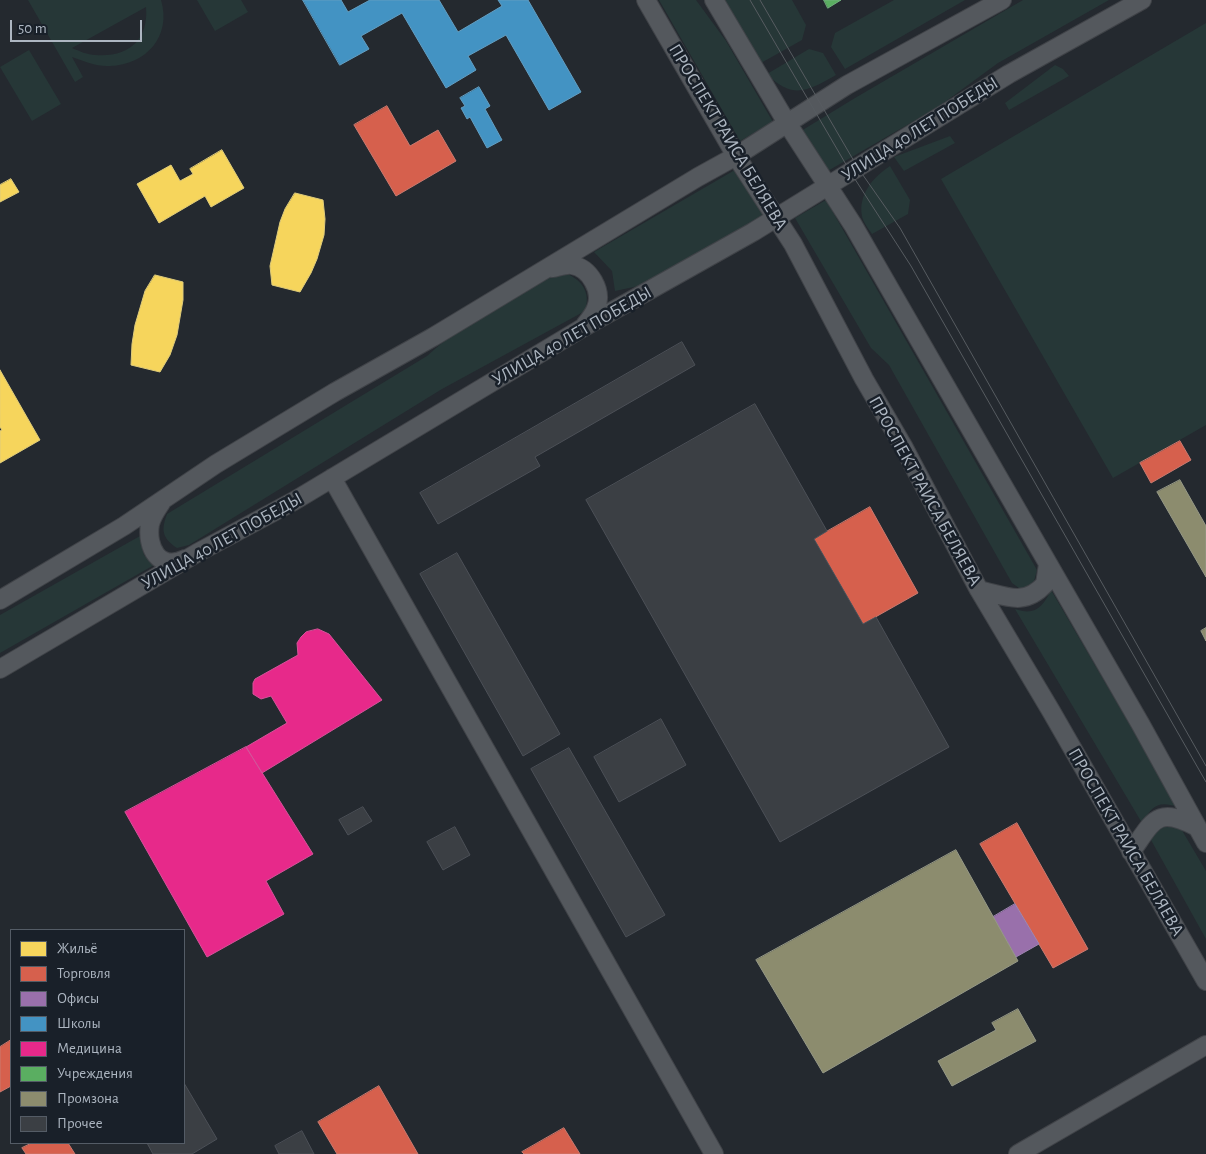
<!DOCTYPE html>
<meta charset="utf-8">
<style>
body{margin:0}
#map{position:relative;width:1206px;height:1154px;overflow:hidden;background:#24292f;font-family:"Alegreya Sans",sans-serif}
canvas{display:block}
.legend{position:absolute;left:10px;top:929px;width:175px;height:215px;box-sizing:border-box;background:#192029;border:1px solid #545c66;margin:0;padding:6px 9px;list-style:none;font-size:15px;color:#adb6c1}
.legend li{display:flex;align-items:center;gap:10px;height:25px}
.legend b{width:25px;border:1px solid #545c66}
.scale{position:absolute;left:10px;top:20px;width:132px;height:22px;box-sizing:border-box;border:2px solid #adb6c1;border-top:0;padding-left:6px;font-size:15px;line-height:18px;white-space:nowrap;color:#adb6c1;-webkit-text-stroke:4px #192029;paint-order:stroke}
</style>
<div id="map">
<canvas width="1206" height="1154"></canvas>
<ul class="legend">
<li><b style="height:14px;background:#f6d55c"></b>Жильё</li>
<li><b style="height:14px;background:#d6604d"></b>Торговля</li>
<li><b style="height:14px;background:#9970ab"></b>Офисы</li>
<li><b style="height:14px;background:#4393c3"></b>Школы</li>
<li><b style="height:14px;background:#e7298a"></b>Медицина</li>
<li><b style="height:14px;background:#5aae61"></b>Учреждения</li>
<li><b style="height:14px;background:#8c8c6e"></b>Промзона</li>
<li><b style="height:14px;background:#3b3f44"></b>Прочее</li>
</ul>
<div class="scale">50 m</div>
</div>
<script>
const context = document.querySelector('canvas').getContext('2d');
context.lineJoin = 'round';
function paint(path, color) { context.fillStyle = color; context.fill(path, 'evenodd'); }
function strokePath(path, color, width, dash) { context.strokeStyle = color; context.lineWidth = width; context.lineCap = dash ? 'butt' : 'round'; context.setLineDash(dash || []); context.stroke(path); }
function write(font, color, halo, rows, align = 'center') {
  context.font = font + ' "Alegreya Sans",sans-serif'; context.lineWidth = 5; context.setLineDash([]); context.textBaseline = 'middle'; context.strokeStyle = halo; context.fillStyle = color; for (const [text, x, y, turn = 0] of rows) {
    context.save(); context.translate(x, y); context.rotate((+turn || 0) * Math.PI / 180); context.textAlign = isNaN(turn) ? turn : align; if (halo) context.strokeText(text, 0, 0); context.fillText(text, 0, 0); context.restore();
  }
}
paint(new Path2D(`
 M28,0H161C172,36 146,65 110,66C97,67 84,61 72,57L83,77L75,82ZM146,7C149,40 128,58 95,55C88,55 79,51 72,48Z
 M197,0H241L248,12L215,31Z
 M659,0H696L726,41L773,122L740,141Z
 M725,0H792L806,25L802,40L761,63Z
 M894,0H965L845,69L831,47L835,33Z
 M1023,0H1109L998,63L938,107L826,172L801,131L855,98Z
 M1206,23V425L1113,478L941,179Z
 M809,49L823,53L836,75C808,91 792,100 767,74Z
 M29,50L61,104L32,121L0,67Z
 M1055,65L1063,69L1069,76L1009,110L1005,103Z
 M950,136L955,143L904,171L894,157Z
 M890,166L910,200L908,214L872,234C868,228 863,222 862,216C858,195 873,177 890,166Z
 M740,167L767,213L643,285L615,291L612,271L594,252Z
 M826,200L1037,570L1033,585L1028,588H1019L1012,583L889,365L871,348L795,218Z
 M565,273C582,280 591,292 585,311L442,389L189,545L177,548C162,538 161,530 167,514L427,356L452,334L551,274Z
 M140,536L144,555L154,565L0,653V615Z
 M1051,590L1178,807C1158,800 1152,806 1142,823L1015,609C1035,616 1043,607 1051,590Z
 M1161,825L1180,827L1206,871V939L1151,840L1153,834Z`), '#263737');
const homes = new Path2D(`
 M222,150L244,188L211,207L205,196L159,223L137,184L171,165L180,181L193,174L190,169Z
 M11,179L19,192L0,202V185Z
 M295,193L323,200L325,219L324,235L317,259L311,273L300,292L272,285L270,266L280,222L285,209Z
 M155,275L183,282V300L177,335L170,355L160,372L131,365L132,344L135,325L145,291Z
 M0,370L40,440L0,463V431L2,430L0,427Z`);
paint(homes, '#f6d55c');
strokePath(homes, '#e0cc7a', 1);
const shops = new Path2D(`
 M387,106L410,146L438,130L456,161L396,196L354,125Z
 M1180,441L1191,460L1151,483L1140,463Z
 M870,507L918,593L863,624L814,539Z
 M1017,823L1088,949L1053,968L980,844Z
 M11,1040V1086L0,1092V1047Z
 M379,1086L418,1154H337L318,1122Z
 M564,1128L580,1154H524L522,1152Z
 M32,1143H68L75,1154H26L22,1148Z`);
paint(shops, '#d6604d');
strokePath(shops, '#ca7a70', 1);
const offices = new Path2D(`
 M1015,904L1039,944L1016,957L993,917Z`);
paint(offices, '#9970ab');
strokePath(offices, '#9f85b2', 1);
const schools = new Path2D(`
 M303,0H341L348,12L370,0H439L458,32L502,6L498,0H528L581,92L549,110L506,35L468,56L476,70L446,88L402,13L361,36L369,49L340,65Z
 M479,87L490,106L485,109L502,140L487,148L470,117L467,119L461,108L465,106L460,98Z`);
paint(schools, '#4393c3');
strokePath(schools, '#639ec2', 1);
const health = new Path2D(`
 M318,629L329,634L382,700L262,773L246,747L287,723L271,696L261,699L253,694V683L255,679L298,655L297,643L301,637L306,632Z
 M246,747L313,854L266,881L284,914L207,957L125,812Z`);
paint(health, '#e7298a');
strokePath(health, '#d6539a', 1);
const public = new Path2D(`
 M824,0H841L828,8Z`);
paint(public, '#5aae61');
strokePath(public, '#73b07e', 1);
const industry = new Path2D(`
 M1180,480L1206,526V577L1157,492Z
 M1206,628V641L1201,631Z
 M956,850L1018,961L823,1073L756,960Z
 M1018,1009L1036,1041L952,1086L938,1061L996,1030L992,1023Z`);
paint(industry, '#8c8c6e');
strokePath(industry, '#969987', 1);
const building = new Path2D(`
 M682,342L695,365L535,457L540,466L438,524L420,493Z
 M755,404L827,531L814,539L863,624L876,617L949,747L780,842L586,500Z
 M457,553L560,734L523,756L420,574Z
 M661,719L686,765L619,802L594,757Z
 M569,748L665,915L626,937L531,769Z
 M363,807L372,821L348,835L339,820Z
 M455,827L470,855L443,870L427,842Z
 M184,1083L217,1139L192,1154H153L147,1143H184Z
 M302,1131L314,1154H279L275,1146Z`);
paint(building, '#3b3f44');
strokePath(building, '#4c5057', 1);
const minor = new Path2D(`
 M646,0L736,156L793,244L864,379L903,446L979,590L1051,711L1206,981
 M714,0L787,123L853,225L1141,725L1206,843
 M552,268C558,267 566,264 572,265C590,268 603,291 596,308C594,314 589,320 585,325
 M332,478L714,1154
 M161,503C157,509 152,516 150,524C146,547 159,572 185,559
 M979,590C1006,596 1024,607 1045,584L1048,564
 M0,600L124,526L216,464L335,392L433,337L698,177L736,156L847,85L1002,0
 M0,669L197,553L294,501L584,327L753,232L1009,74L1142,0
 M1131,852C1154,820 1156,806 1197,827
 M1018,1154L1206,1045`);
strokePath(minor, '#404348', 20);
strokePath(minor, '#54585d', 18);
strokePath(new Path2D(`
 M750,0L851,173L911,266L1206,782
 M760,0L858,168L900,228L1206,766`), '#575c61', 1);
write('18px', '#adb6c1', '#192029', [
 ["УЛИЦА 40 ЛЕТ ПОБЕДЫ",920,129,-32],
 ["ПРОСПЕКТ РАИСА БЕЛЯЕВА",728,137,59],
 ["УЛИЦА 40 ЛЕТ ПОБЕДЫ",572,336,-30],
 ["ПРОСПЕКТ РАИСА БЕЛЯЕВА",925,491,61],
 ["УЛИЦА 40 ЛЕТ ПОБЕДЫ",222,541,-29],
 ["ПРОСПЕКТ РАИСА БЕЛЯЕВА",1126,842,60]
]);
</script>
